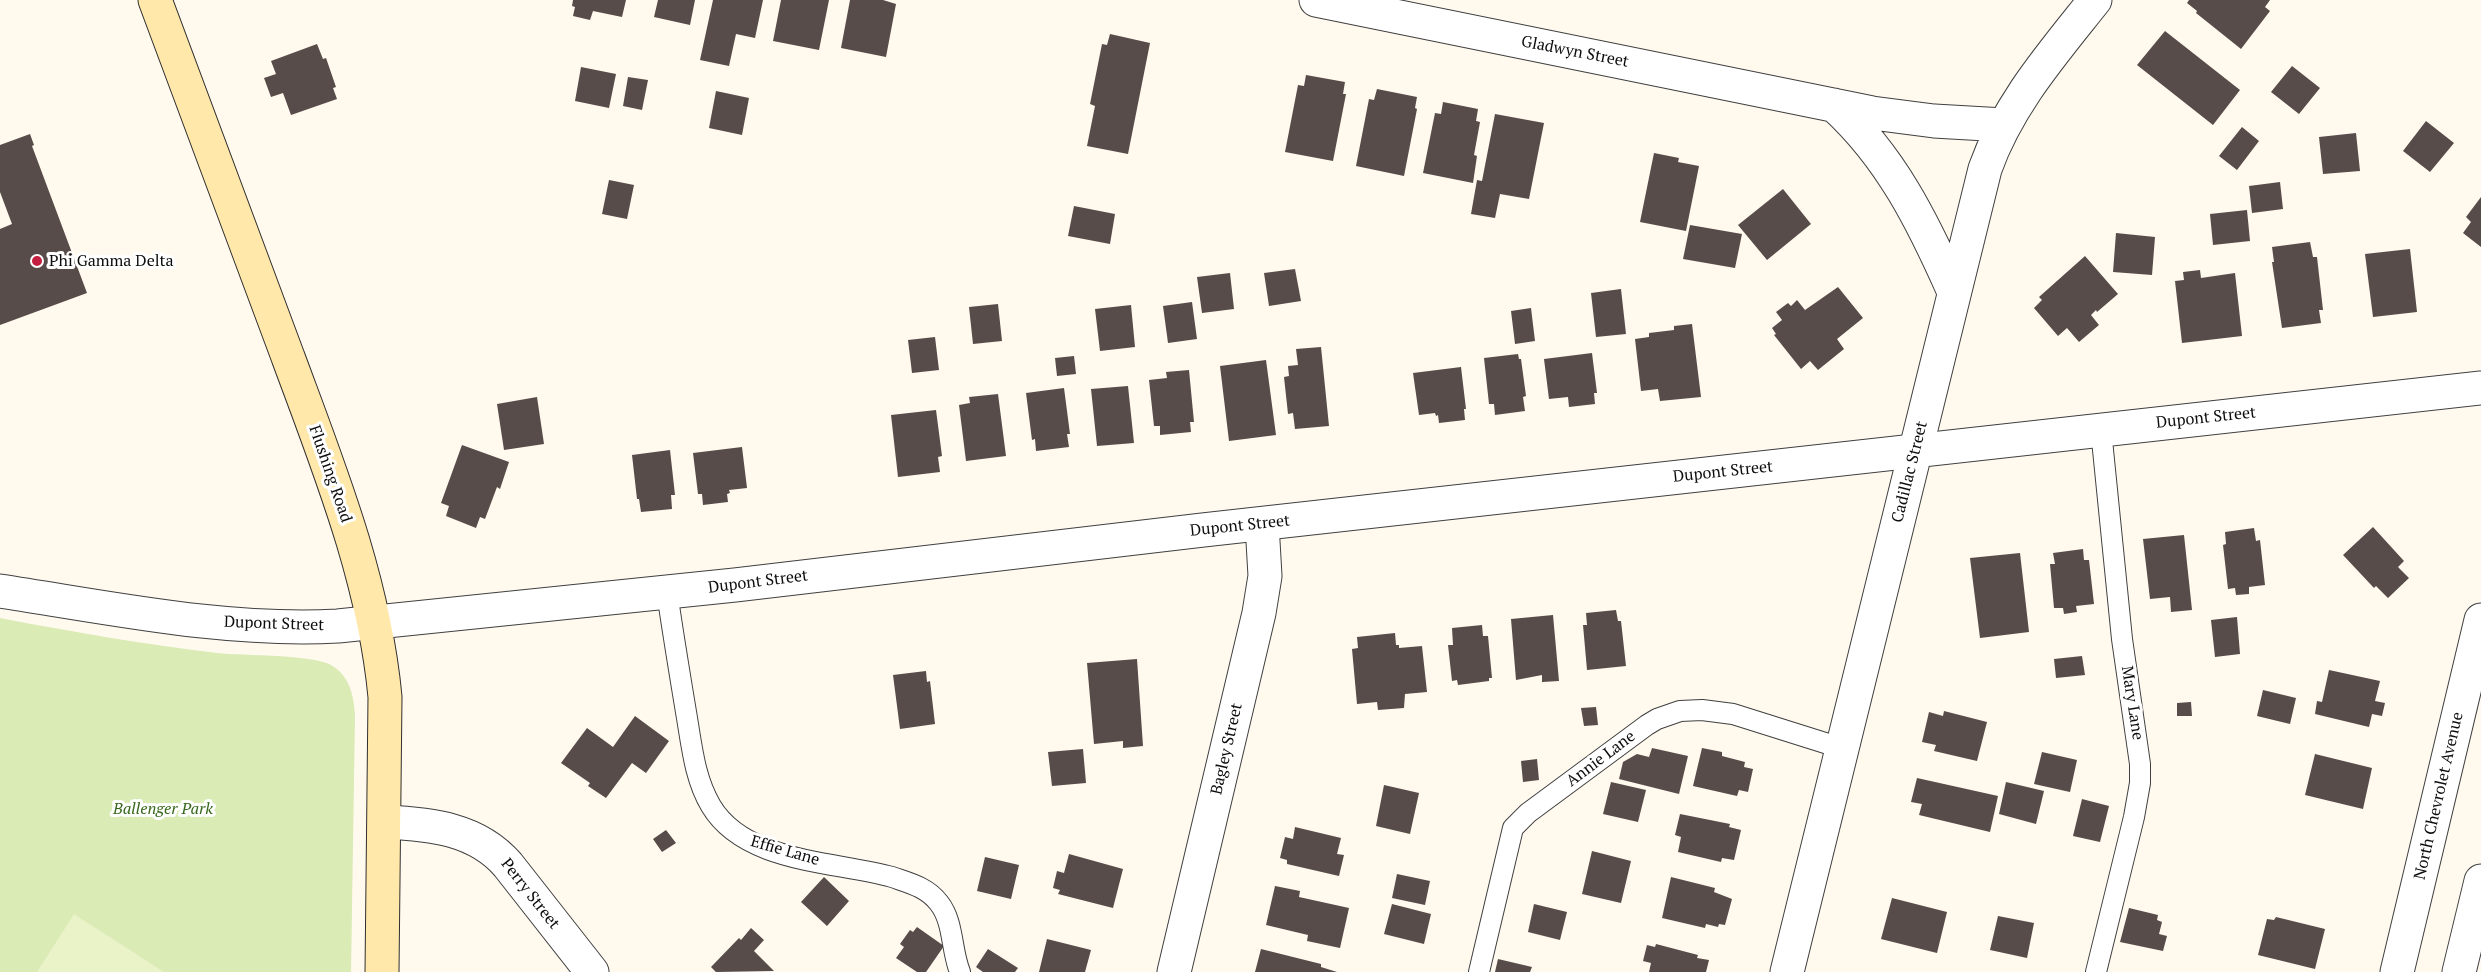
<!DOCTYPE html>
<style>
body{margin:0}
canvas{display:block;background:#fff9ee}
</style>
<canvas width="2481" height="972"></canvas>
<script>
const context = document.querySelector('canvas').getContext('2d');
context.lineJoin = 'round';
function paint(path, color) { context.fillStyle = color; context.fill(path, 'evenodd'); }
function strokePath(path, color, width, dash) { context.strokeStyle = color; context.lineWidth = width; context.lineCap = dash ? 'butt' : 'round'; context.setLineDash(dash || []); context.stroke(path); }
function write(font, color, halo, rows, align = 'center') {
  context.font = font + ' "PT Serif",serif'; context.lineWidth = 6; context.setLineDash([]); context.textBaseline = 'middle'; context.strokeStyle = halo; context.fillStyle = color; for (const [text, x, y, turn = 0] of rows) {
    context.save(); context.translate(x, y); context.rotate((+turn || 0) * Math.PI / 180); context.textAlign = isNaN(turn) ? turn : align; if (halo) context.strokeText(text, 0, 0); context.fillText(text, 0, 0); context.restore();
  }
}
paint(new Path2D(`
 M0,618C72,632 144,644 217,653C244,656 310,654 331,665C350,676 354,696 355,716L351,972H0Z`), '#daebb6');
paint(new Path2D(`
 M74,914L164,972H37Z`), '#eaf2c8');
paint(new Path2D(`
 M573,0H626L622,17L593,11L590,20L573,16L575,7L572,6Z
 M658,0H695L690,25L654,17Z
 M713,0H763L755,38L736,34L729,66L700,60Z
 M781,0H829L819,50L773,41Z
 M850,0H883L896,4L886,57L841,48Z
 M2189,0H2270L2265,7L2270,11L2241,49L2196,13L2197,11L2187,3Z
 M2165,31L2240,90L2213,125L2137,65Z
 M1110,34L1150,43L1128,154L1087,146L1095,106L1090,104L1102,44L1107,45Z
 M317,44L323,59L326,58L336,87L333,88L337,99L291,115L283,93L271,97L264,78L276,74L271,61Z
 M2292,66L2320,88L2299,114L2271,92Z
 M581,67L616,74L609,108L575,101Z
 M1306,75L1345,82L1343,94H1346L1333,161L1285,152L1298,85L1304,86Z
 M628,77L648,80L642,110L623,106Z
 M1377,89L1417,97L1415,108L1417,109L1404,176L1356,166L1369,99L1374,100Z
 M716,91L749,98L742,135L709,128Z
 M1443,102L1478,109L1476,121L1480,122L1474,155L1477,156L1473,183L1423,173L1435,113L1441,114Z
 M1495,114L1544,123L1529,199L1500,194L1495,218L1471,214L1477,180L1482,181Z
 M2426,121L2454,143L2430,172L2403,151Z
 M2242,127L2259,141L2237,170L2219,156Z
 M2356,133L2360,171L2323,174L2319,137Z
 M30,134L34,145L32,146L87,293L0,325V229L12,224L0,192V145Z
 M1654,153L1679,158L1678,162L1699,166L1686,231L1640,222Z
 M609,180L634,185L627,219L602,214Z
 M2280,182L2283,209L2252,213L2249,186Z
 M1783,189L1811,224L1767,260L1738,225Z
 M2481,197V247L2463,233L2471,222L2466,217Z
 M1074,206L1115,214L1110,244L1068,236Z
 M2247,210L2250,241L2213,245L2210,214Z
 M1690,225L1742,234L1735,268L1683,259Z
 M2116,233L2155,237L2152,275L2113,272Z
 M2310,242L2313,257H2317L2323,310H2319L2321,323L2282,328L2272,262H2274L2272,247Z
 M2410,249L2417,312L2373,317L2365,254Z
 M2085,256L2118,294L2097,312L2096,310L2091,315L2099,325L2079,342L2067,328L2058,336L2034,308L2042,300L2039,297Z
 M1295,269L1301,301L1269,306L1264,273Z
 M2200,270L2201,278L2235,273L2242,336L2182,343L2175,281L2184,280L2183,272Z
 M1230,273L1234,309L1202,313L1197,277Z
 M1838,287L1863,318L1837,339L1844,349L1818,370L1810,361L1801,369L1774,335L1776,334L1772,328L1782,320L1776,312L1788,303L1791,306L1797,300L1805,310Z
 M1621,289L1626,334L1596,337L1591,293Z
 M1192,302L1197,339L1168,343L1163,306Z
 M998,304L1002,341L973,344L969,307Z
 M1131,305L1135,347L1100,351L1095,309Z
 M1531,308L1535,341L1515,344L1511,311Z
 M1692,324L1701,397L1660,401L1658,389L1641,391L1635,339L1649,337V333L1674,330V326Z
 M935,337L939,370L912,373L908,340Z
 M1321,347L1329,426L1295,429L1293,413L1288,414L1284,377L1289,376L1288,366L1298,365L1296,349Z
 M1592,353L1597,393H1594L1595,404L1569,407L1568,397L1549,399L1544,359Z
 M1518,354L1519,359H1521L1526,396L1523,397L1525,411L1495,415L1494,404H1489L1484,358Z
 M1074,356L1076,374L1057,376L1055,358Z
 M1266,360L1276,435L1229,441L1220,366Z
 M1461,367L1466,409H1464L1465,420L1439,423L1438,415L1436,416L1435,413L1419,415L1413,373Z
 M1189,370L1194,422H1190L1191,432L1160,435V426H1154L1149,380L1167,378L1166,372Z
 M1128,386L1134,443L1097,446L1091,389Z
 M1064,388L1070,434H1067L1069,447L1036,451L1035,439L1032,440L1026,393Z
 M998,394L1006,456L966,461L959,405L970,403L969,397Z
 M537,397L544,444L504,450L497,404Z
 M936,410L942,456L938,457L940,472L898,477L891,415Z
 M462,445L509,462L500,489L497,487L485,519L480,517L476,528L446,516L449,506L441,503Z
 M742,447L747,488L729,490L730,493L727,494L728,502L703,505L702,494H698L693,453Z
 M670,450L675,495H671L672,509L641,512L639,499H637L632,455Z
 M2373,527L2404,561L2398,567L2409,578L2388,598L2376,586L2374,588L2343,555Z
 M2254,528L2256,541L2260,540L2265,585L2249,587V594L2236,595L2235,588L2228,589L2223,545L2226,544L2225,532Z
 M2184,535L2192,610L2171,612L2170,597L2150,599L2143,539Z
 M2083,549L2084,560H2089L2094,604L2076,606L2077,612L2064,614L2063,608H2054L2050,564H2055L2053,553Z
 M2020,553L2029,632L1980,638L1970,558Z
 M1616,610L1618,621H1621L1626,666L1587,670L1583,625H1587L1586,613Z
 M1553,615L1559,681L1542,682V675L1516,680L1511,619Z
 M2237,617L2240,654L2215,657L2211,620Z
 M1482,625L1483,636H1488L1492,678H1489V681L1458,685L1457,680L1452,681L1448,645H1453L1452,628Z
 M1395,633L1396,645H1399V648L1422,646L1427,692L1405,694L1404,708L1378,710L1377,702L1357,704L1352,649L1358,648L1357,637Z
 M2082,656L2085,675L2056,678L2054,659Z
 M1137,659L1143,746L1123,748V741L1094,744L1087,663Z
 M2329,670L2380,681L2375,701L2385,703L2382,716L2372,714L2369,727L2315,714L2317,701L2322,702Z
 M926,671L927,682L930,681L935,724L900,729L893,675Z
 M2263,690L2296,698L2290,724L2257,716Z
 M2191,702L2192,716H2177V703Z
 M1596,707L1598,725L1584,726L1581,708Z
 M1944,711L1987,722L1977,761L1934,751L1936,745L1922,742L1929,712L1943,716Z
 M635,716L669,741L646,773L632,763L606,798L588,786L590,783L561,763L587,728L613,747Z
 M1652,748L1688,756L1679,794L1619,779L1623,762L1637,754L1649,757Z
 M1702,748L1722,752V756L1745,762L1744,767L1753,769L1748,792L1739,790L1737,796L1693,786Z
 M1083,749L1086,783L1052,786L1048,752Z
 M2042,752L2077,760L2070,792L2034,784Z
 M2315,754L2372,768L2363,809L2305,795Z
 M1537,759L1539,780L1523,782L1521,761Z
 M1917,778L1998,796L1990,832L1919,815L1922,804L1911,802Z
 M1611,782L1646,790L1638,822L1603,814Z
 M2006,782L2044,791L2036,824L1999,814Z
 M1384,785L1419,793L1410,834L1376,826Z
 M2082,799L2109,806L2100,842L2073,836Z
 M1680,814L1730,824L1729,827L1741,830L1734,860L1722,858L1721,862L1678,852L1681,837L1675,835Z
 M1295,827L1341,838L1337,854L1344,855L1339,876L1287,864V860L1280,858L1285,837L1293,839Z
 M666,830L676,843L662,852L653,839Z
 M1592,851L1631,861L1621,903L1582,894Z
 M1069,854L1123,869L1113,908L1058,894L1060,890L1053,888L1057,871L1064,873Z
 M985,857L1019,865L1011,899L977,891Z
 M1397,874L1430,881L1425,905L1392,898Z
 M824,877L849,901L827,926L801,902Z
 M1671,877L1715,888L1714,892L1732,899L1725,925L1719,924L1718,927L1706,924L1705,928L1662,918Z
 M1275,886L1300,891L1299,897L1349,908L1340,948L1307,941L1308,935L1266,925Z
 M1892,898L1947,912L1937,953L1881,939Z
 M1392,904L1431,914L1424,944L1384,934Z
 M1534,904L1567,912L1560,940L1528,932Z
 M2129,908L2158,915L2157,920L2162,922L2159,934L2167,936L2163,951L2120,942Z
 M1998,916L2034,923L2027,958L1990,950Z
 M2276,917L2325,929L2315,969L2258,955L2267,919L2274,920Z
 M917,927L944,946L926,972H917L896,958L904,947L900,944L910,930L913,932Z
 M751,928L764,940L754,951L774,971L716,972L711,967L739,938L741,940Z
 M1047,939L1091,950L1085,972H1039Z
 M1656,944L1698,955L1697,958L1709,960L1706,972H1649L1651,963L1643,961L1647,945L1655,947Z
 M988,949L1018,968L1015,972H983L976,967Z
 M1261,949L1321,964V967L1337,972H1255Z
 M1498,959L1532,967L1530,972H1495Z`), '#574c49');
const service = new Path2D(`
 M667,592C673,634 680,676 687,718C692,748 695,779 711,806C745,863 834,861 892,877C909,883 927,887 939,903C954,922 951,950 960,972
 M1479,972L1513,828L1528,813L1647,725L1657,719L1680,711L1702,710L1733,714L1841,748
 M2096,972L2134,817L2140,783V764L2122,639L2101,430`);
const minor = new Path2D(`
 M1316,0L1872,113L1934,121L2004,125
 M1834,105C1891,157 1923,222 1954,292
 M385,822C431,824 477,829 508,865L592,972
 M1174,972L1259,613L1265,576L1262,524
 M1787,972L1985,169C2008,104 2053,53 2095,0`);
const tertiary = new Path2D(`
 M0,591C112,608 225,632 338,626L735,585L1203,530L2481,388
 M2397,972L2481,620
 M2459,972L2481,881`);
const secondary = new Path2D(`
 M155,0C200,119 244,238 288,357C329,468 374,579 385,697L382,972`);
strokePath(service, '#404040', 22);
strokePath(minor, '#404040', 35);
strokePath(tertiary, '#404040', 35);
strokePath(secondary, '#2f2f2f', 35);
strokePath(service, '#fff', 20);
strokePath(minor, '#fff', 33);
strokePath(tertiary, '#fff', 33);
strokePath(secondary, '#ffe8a9', 33);
for (const [x, y, r, color] of [
 [37,261,6,"#c32041"]
]) { const dot = new Path2D(); dot.arc(x, y, r, 0, 2 * Math.PI); context.fillStyle = color; context.fill(dot); strokePath(dot, '#fff', 2); }
write('16px', '#0d0d0d', '#fff', [
 ["Gladwyn Street",1575,52,11],
 ["Dupont Street",2206,418,-6],
 ["Dupont Street",1723,472,-6],
 ["Cadillac Street",1910,472,-76],
 ["Flushing Road",330,474,71],
 ["Dupont Street",1240,526,-6],
 ["Dupont Street",758,582,-7],
 ["Dupont Street",274,624,2],
 ["Mary Lane",2132,703,81],
 ["Bagley Street",1227,749,-77],
 ["Annie Lane",1601,759,-37],
 ["North Chevrolet Avenue",2439,796,-77],
 ["Effie Lane",785,851,16],
 ["Perry Street",530,894,52]
]);
write('16px', '#0d0d0d', '#fff', [
 ["Phi Gamma Delta",49,261]
], 'left');
write('italic 16px', '#37681b', '#fff', [
 ["Ballenger Park",163,809]
]);
</script>
